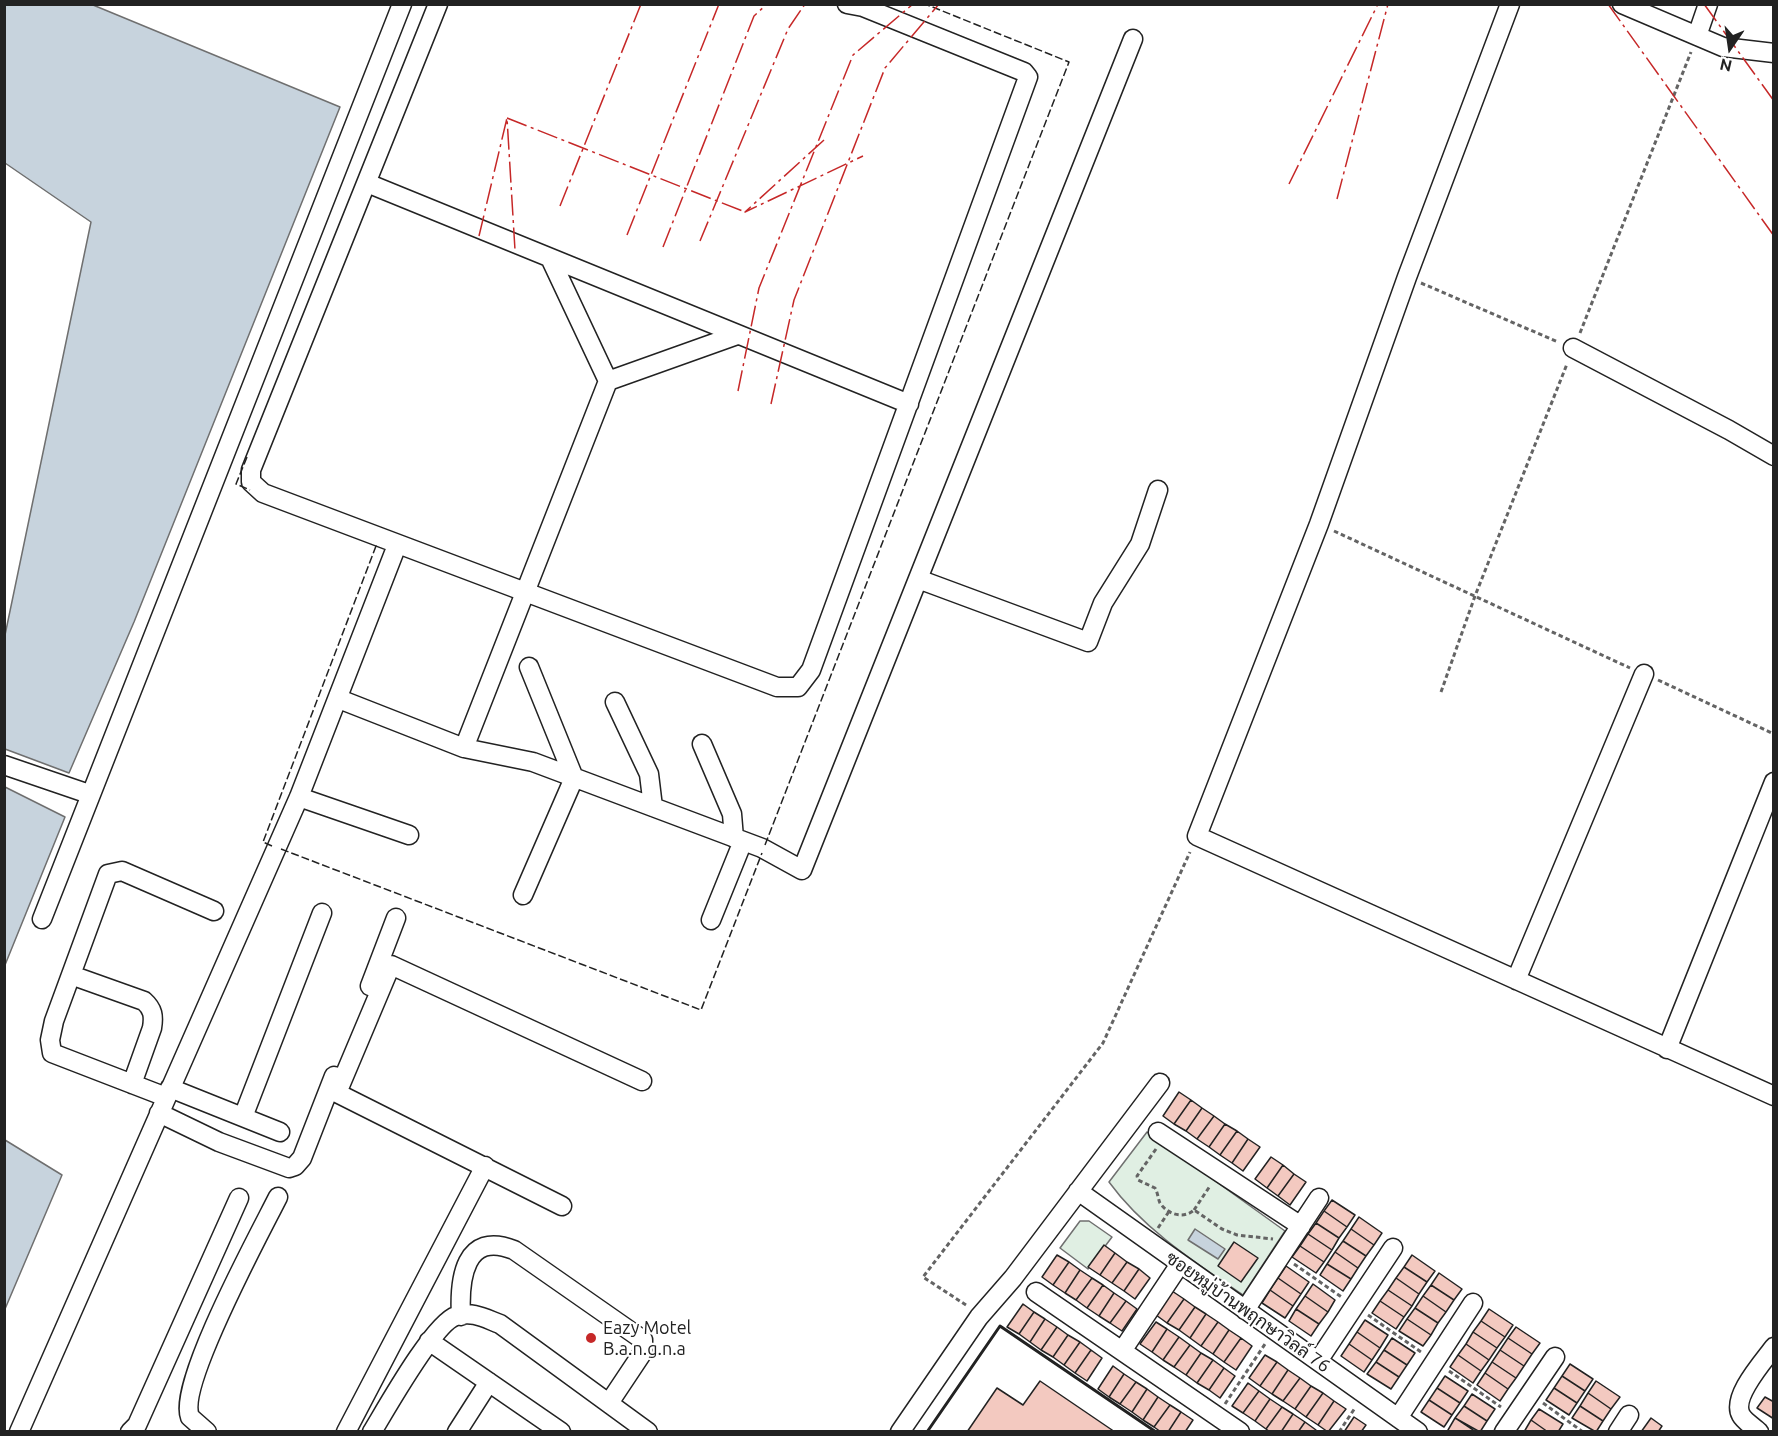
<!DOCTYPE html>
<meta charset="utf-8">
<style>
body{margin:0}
#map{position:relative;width:1778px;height:1436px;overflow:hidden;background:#fff;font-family:Ubuntu,sans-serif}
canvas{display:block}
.frame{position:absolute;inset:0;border:6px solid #222;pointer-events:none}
.north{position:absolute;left:1700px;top:18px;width:60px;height:60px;-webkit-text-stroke:4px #fff;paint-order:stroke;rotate:193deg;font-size:16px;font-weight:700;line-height:24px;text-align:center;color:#222}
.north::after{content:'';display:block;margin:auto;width:21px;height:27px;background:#222;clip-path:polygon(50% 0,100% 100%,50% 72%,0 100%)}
</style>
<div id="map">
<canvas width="1778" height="1436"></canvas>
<div class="frame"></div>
<div class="north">N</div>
</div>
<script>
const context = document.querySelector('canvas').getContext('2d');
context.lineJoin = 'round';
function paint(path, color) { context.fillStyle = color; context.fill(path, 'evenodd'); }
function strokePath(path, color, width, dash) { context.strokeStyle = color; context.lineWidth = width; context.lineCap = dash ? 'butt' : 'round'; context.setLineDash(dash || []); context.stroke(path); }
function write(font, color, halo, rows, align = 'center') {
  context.font = font + ' Ubuntu,Sarabun,sans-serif'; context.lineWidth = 4.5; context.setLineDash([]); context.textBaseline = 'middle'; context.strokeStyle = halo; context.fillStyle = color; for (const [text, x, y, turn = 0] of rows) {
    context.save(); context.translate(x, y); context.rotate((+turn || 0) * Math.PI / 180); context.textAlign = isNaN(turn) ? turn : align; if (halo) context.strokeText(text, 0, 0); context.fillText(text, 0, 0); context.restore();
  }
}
const green = new Path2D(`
 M1147,1132L1285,1231L1243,1295C1196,1263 1143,1229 1109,1182Z
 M1080,1221H1089L1112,1237L1088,1269L1060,1248Z`);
paint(green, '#e0efe3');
strokePath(green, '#6f6f6f', 1.5);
const water = new Path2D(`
 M4,5H93L340,107L134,622L69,773L5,749V635L91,222L5,163Z
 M5,787L65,817L5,965Z
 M5,1140L62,1175L5,1309Z
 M1195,1229L1225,1249L1218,1259L1188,1240Z`);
paint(water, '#c7d3dd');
strokePath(water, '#6f6f6f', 1.5);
const building = new Path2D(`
 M1179,1092L1191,1100L1174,1124L1163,1116Z
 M1191,1100L1202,1108L1186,1131L1174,1124Z
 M1202,1108L1214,1116L1197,1139L1186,1131Z
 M1214,1116L1225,1124L1209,1147L1197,1139Z
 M1225,1124L1237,1131L1220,1155L1209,1147Z
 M1237,1131L1248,1139L1232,1163L1220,1155Z
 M1248,1139L1260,1147L1243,1171L1232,1163Z
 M1271,1157L1283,1165L1267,1188L1255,1179Z
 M1283,1165L1294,1174L1278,1196L1267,1188Z
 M1294,1174L1306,1182L1290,1205L1278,1196Z
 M1332,1200L1355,1215L1347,1227L1324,1211Z
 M1324,1211L1347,1227L1339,1238L1316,1223Z
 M1359,1217L1382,1233L1374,1245L1351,1229Z
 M1316,1223L1339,1238L1332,1250L1308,1234Z
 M1351,1229L1374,1245L1366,1256L1343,1241Z
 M1308,1234L1332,1250L1324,1262L1300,1246Z
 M1343,1241L1366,1256L1358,1268L1335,1252Z
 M1234,1242L1258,1258L1241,1282L1218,1266Z
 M1104,1245L1115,1253L1100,1275L1088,1267Z
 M1300,1246L1324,1262L1316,1273L1292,1257Z
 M1335,1252L1358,1268L1351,1279L1327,1264Z
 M1115,1253L1127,1262L1112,1283L1100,1275Z
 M1057,1255L1069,1262L1053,1285L1042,1277Z
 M1412,1255L1435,1271L1427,1282L1404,1267Z
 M1069,1262L1080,1270L1065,1293L1053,1285Z
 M1127,1262L1139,1269L1124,1291L1112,1283Z
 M1327,1264L1351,1279L1343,1291L1320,1275Z
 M1286,1266L1309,1282L1301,1294L1278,1278Z
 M1404,1267L1427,1282L1419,1294L1396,1278Z
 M1139,1269L1150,1278L1135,1299L1124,1291Z
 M1080,1270L1092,1278L1076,1300L1065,1293Z
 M1439,1273L1462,1289L1454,1300L1431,1285Z
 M1092,1278L1103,1285L1087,1308L1076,1300Z
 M1278,1278L1301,1294L1293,1306L1270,1290Z
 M1396,1278L1419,1294L1412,1306L1388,1290Z
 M1313,1284L1335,1300L1328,1312L1305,1296Z
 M1103,1285L1114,1293L1099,1316L1087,1308Z
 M1431,1285L1454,1300L1446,1312L1423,1296Z
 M1270,1290L1293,1306L1285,1318L1262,1303Z
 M1388,1290L1412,1306L1404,1317L1380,1301Z
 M1172,1291L1184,1299L1167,1323L1156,1315Z
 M1114,1293L1126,1301L1110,1323L1099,1316Z
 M1305,1296L1328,1312L1319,1324L1296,1309Z
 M1423,1296L1446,1312L1438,1323L1415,1308Z
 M1184,1299L1195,1307L1179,1330L1167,1323Z
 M1126,1301L1137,1309L1122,1331L1110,1323Z
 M1380,1301L1404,1317L1396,1329L1372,1313Z
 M1023,1304L1034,1312L1019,1334L1007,1327Z
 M1195,1307L1206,1314L1190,1338L1179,1330Z
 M1415,1308L1438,1323L1431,1335L1407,1319Z
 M1296,1309L1319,1324L1311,1336L1289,1321Z
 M1489,1309L1513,1325L1505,1337L1481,1321Z
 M1034,1312L1045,1319L1030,1342L1019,1334Z
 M1206,1314L1218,1322L1201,1346L1190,1338Z
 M1045,1319L1057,1327L1041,1350L1030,1342Z
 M1407,1319L1431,1335L1423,1346L1399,1331Z
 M1365,1320L1388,1335L1380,1348L1357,1332Z
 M1481,1321L1505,1337L1497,1348L1473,1332Z
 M1156,1322L1167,1329L1152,1352L1140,1344Z
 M1218,1322L1229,1330L1213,1354L1201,1346Z
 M1057,1327L1068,1335L1053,1357L1041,1350Z
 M1516,1327L1540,1343L1532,1354L1508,1338Z
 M1167,1329L1179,1337L1163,1360L1152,1352Z
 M1229,1330L1241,1338L1224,1362L1213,1354Z
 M1357,1332L1380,1348L1372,1360L1349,1344Z
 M1473,1332L1497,1348L1489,1360L1466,1344Z
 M1068,1335L1080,1342L1064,1365L1053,1357Z
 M1179,1337L1190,1345L1174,1367L1163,1360Z
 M1241,1338L1252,1346L1236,1370L1224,1362Z
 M1392,1338L1415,1353L1407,1365L1384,1350Z
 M1508,1338L1532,1354L1524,1366L1500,1350Z
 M1080,1342L1091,1350L1075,1373L1064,1365Z
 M1349,1344L1372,1360L1364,1372L1341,1356Z
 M1466,1344L1489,1360L1481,1371L1458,1355Z
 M1190,1345L1201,1353L1186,1375L1174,1367Z
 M1091,1350L1102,1358L1087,1381L1075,1373Z
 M1384,1350L1407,1365L1399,1377L1376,1362Z
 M1500,1350L1524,1366L1516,1378L1492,1362Z
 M1201,1353L1213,1360L1197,1383L1186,1375Z
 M1265,1355L1277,1362L1260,1386L1249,1378Z
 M1458,1355L1481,1371L1473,1383L1450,1367Z
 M1213,1360L1224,1368L1209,1390L1197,1383Z
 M1277,1362L1288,1370L1272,1394L1260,1386Z
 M1376,1362L1399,1377L1391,1389L1367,1374Z
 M1492,1362L1516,1378L1508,1389L1485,1373Z
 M1570,1364L1593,1379L1585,1391L1562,1376Z
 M1113,1366L1124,1374L1109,1397L1098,1389Z
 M1224,1368L1235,1376L1220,1398L1209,1390Z
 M1288,1370L1300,1378L1283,1401L1272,1394Z
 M1485,1373L1508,1389L1500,1401L1477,1385Z
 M1124,1374L1136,1382L1120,1404L1109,1397Z
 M1445,1376L1468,1391L1460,1403L1437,1388Z
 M1562,1376L1585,1391L1577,1403L1554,1388Z
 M1300,1378L1311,1386L1295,1409L1283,1401Z
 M1040,1381L1115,1432H967L997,1388L1023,1405Z
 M1596,1381L1620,1397L1611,1409L1588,1393Z
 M1136,1382L1147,1389L1132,1412L1120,1404Z
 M1248,1383L1259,1391L1243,1413L1232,1406Z
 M1311,1386L1323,1393L1306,1417L1295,1409Z
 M1437,1388L1460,1403L1452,1415L1429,1400Z
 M1554,1388L1577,1403L1569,1415L1546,1400Z
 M1147,1389L1158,1397L1143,1420L1132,1412Z
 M1259,1391L1270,1399L1255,1421L1243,1413Z
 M1323,1393L1334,1401L1318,1425L1306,1417Z
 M1588,1393L1611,1409L1603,1421L1580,1406Z
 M1472,1394L1495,1409L1487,1421L1464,1406Z
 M1158,1397L1170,1405L1154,1427L1143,1420Z
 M1765,1397L1774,1402V1419L1757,1408Z
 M1270,1399L1282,1407L1266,1429L1255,1421Z
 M1429,1400L1452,1415L1444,1427L1421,1412Z
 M1334,1401L1346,1409L1328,1432L1318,1425Z
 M1170,1405L1181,1412L1168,1432H1161L1154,1427Z
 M1464,1406L1487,1421L1480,1432L1455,1418Z
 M1580,1406L1603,1421L1596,1432L1572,1418Z
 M1282,1407L1293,1414L1281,1432H1270L1266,1429Z
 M1539,1409L1563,1424L1558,1432H1548L1531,1420Z
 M1181,1412L1193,1420L1185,1432H1168Z
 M1293,1414L1305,1422L1298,1432H1281Z
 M1354,1417L1366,1425L1361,1432H1344Z
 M1455,1418L1476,1432H1450L1448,1430Z
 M1651,1418L1662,1426L1658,1432H1641Z
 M1531,1420L1548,1432H1524Z
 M1305,1422L1316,1430L1315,1432H1298Z`);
paint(building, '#f3c9c0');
strokePath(building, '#222', 1.5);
const minor = new Path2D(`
 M438,4L251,470V482L263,493L777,687H798L811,670L1028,77L1024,72L863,7L847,4
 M1510,4L1407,277L1319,524L1197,836L1774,1096
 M1622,4L1723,47L1774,53
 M1697,36L1708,4
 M367,183L909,404
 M1573,348L1729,430L1774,456
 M608,381L737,335
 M918,579L1088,642L1103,603L1140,544L1158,490
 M339,699L464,748L533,762L762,848L802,870L1133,39
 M615,702L649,774L653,807
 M702,744L732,814L734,838
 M464,748L608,381L551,260
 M4,765L89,794
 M299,797L409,835
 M523,895L574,778L529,667
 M42,919L402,4
 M711,920L743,841
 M71,975L144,1001C153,1009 154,1016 152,1028L132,1084
 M1516,980L1644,674
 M370,986L396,918
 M1667,1049L1774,782
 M170,1088L280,1132
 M166,1097L52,1053L50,1040L54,1021L108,874L122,871L214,911
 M159,1113L219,1142L289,1168L295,1166L302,1158L334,1076
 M243,1117L322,913
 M1158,1132L1301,1226
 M1078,1191L1418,1432
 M562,1206L337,1093L391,965L642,1081
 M1036,1292L1240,1432
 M1245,1310L1319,1198
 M461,1316C459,1280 464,1230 514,1250L643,1340V1352L609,1403
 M429,1341L561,1432
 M1122,1351L1180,1264
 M1318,1361L1393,1248
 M1398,1418L1473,1303
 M19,1432L299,797L397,545
 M130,1432L137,1425L239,1198
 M207,1432L190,1417C177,1385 260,1233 278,1197
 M346,1432L485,1166
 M372,1432C386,1409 434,1323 456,1316C473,1311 484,1318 500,1324L648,1432
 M457,1432L489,1382
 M900,1432L979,1317L1013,1278L1160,1083
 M1504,1432L1555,1357
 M1618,1432L1629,1415
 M1759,1432C1754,1427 1744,1421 1741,1415C1731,1397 1763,1362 1774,1347`);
strokePath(minor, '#222', 21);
strokePath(new Path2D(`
 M1421,283L1558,342
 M1580,333L1691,52
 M1334,531L1630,668
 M1658,680L1774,734
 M1441,692L1475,596L1567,364
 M1156,1149L1137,1176L1138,1180L1155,1188C1158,1193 1158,1199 1160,1203C1168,1215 1184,1219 1194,1210L1222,1229L1237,1235L1273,1239
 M1194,1210L1210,1186
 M1158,1228L1170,1210
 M1294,1264L1343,1298
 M966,1305L923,1277L1103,1043L1190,852
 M1368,1315L1421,1352
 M1449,1371L1501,1407
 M1543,1403L1583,1432
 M1225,1404L1265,1344
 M1339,1432L1355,1408`), '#646464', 3, [4.5, 3]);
strokePath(minor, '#fff', 18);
strokePath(new Path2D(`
 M247,457L236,484L250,490
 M765,845L1069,62L925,4
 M272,846L263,842L376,546L374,545
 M281,849L701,1010L762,853`), '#222', 1.5, [8, 3]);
strokePath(new Path2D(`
 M927,1432L1000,1326L1156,1432`), '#222', 3);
strokePath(new Path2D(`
 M1608,4L1774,236
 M1704,4L1774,101
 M507,118L745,212
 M824,140L745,212L863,156
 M1289,184L1378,4
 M1337,199L1388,4
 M560,206L641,4
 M627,235L719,4
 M479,236L507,118L515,250
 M700,241L788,29L805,4
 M663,247L754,16L767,4
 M738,391L759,288L853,55L913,4
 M771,404L794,300L885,68L939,4`), '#c62828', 1.5, [21, 4.5, 3, 4.5]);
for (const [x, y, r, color] of [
 [591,1338,6,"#c62828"]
]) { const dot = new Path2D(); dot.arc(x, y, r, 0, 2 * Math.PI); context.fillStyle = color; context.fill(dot); strokePath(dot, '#fff', 2); }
write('18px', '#222', '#fff', [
 ["ซอยหมู่บ้านพฤกษาวิลล์ 76",1248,1312,35]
]);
write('18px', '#222', '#fff', [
 ["Eazy Motel",603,1328],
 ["B.a.n.g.n.a",603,1349]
], 'left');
</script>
